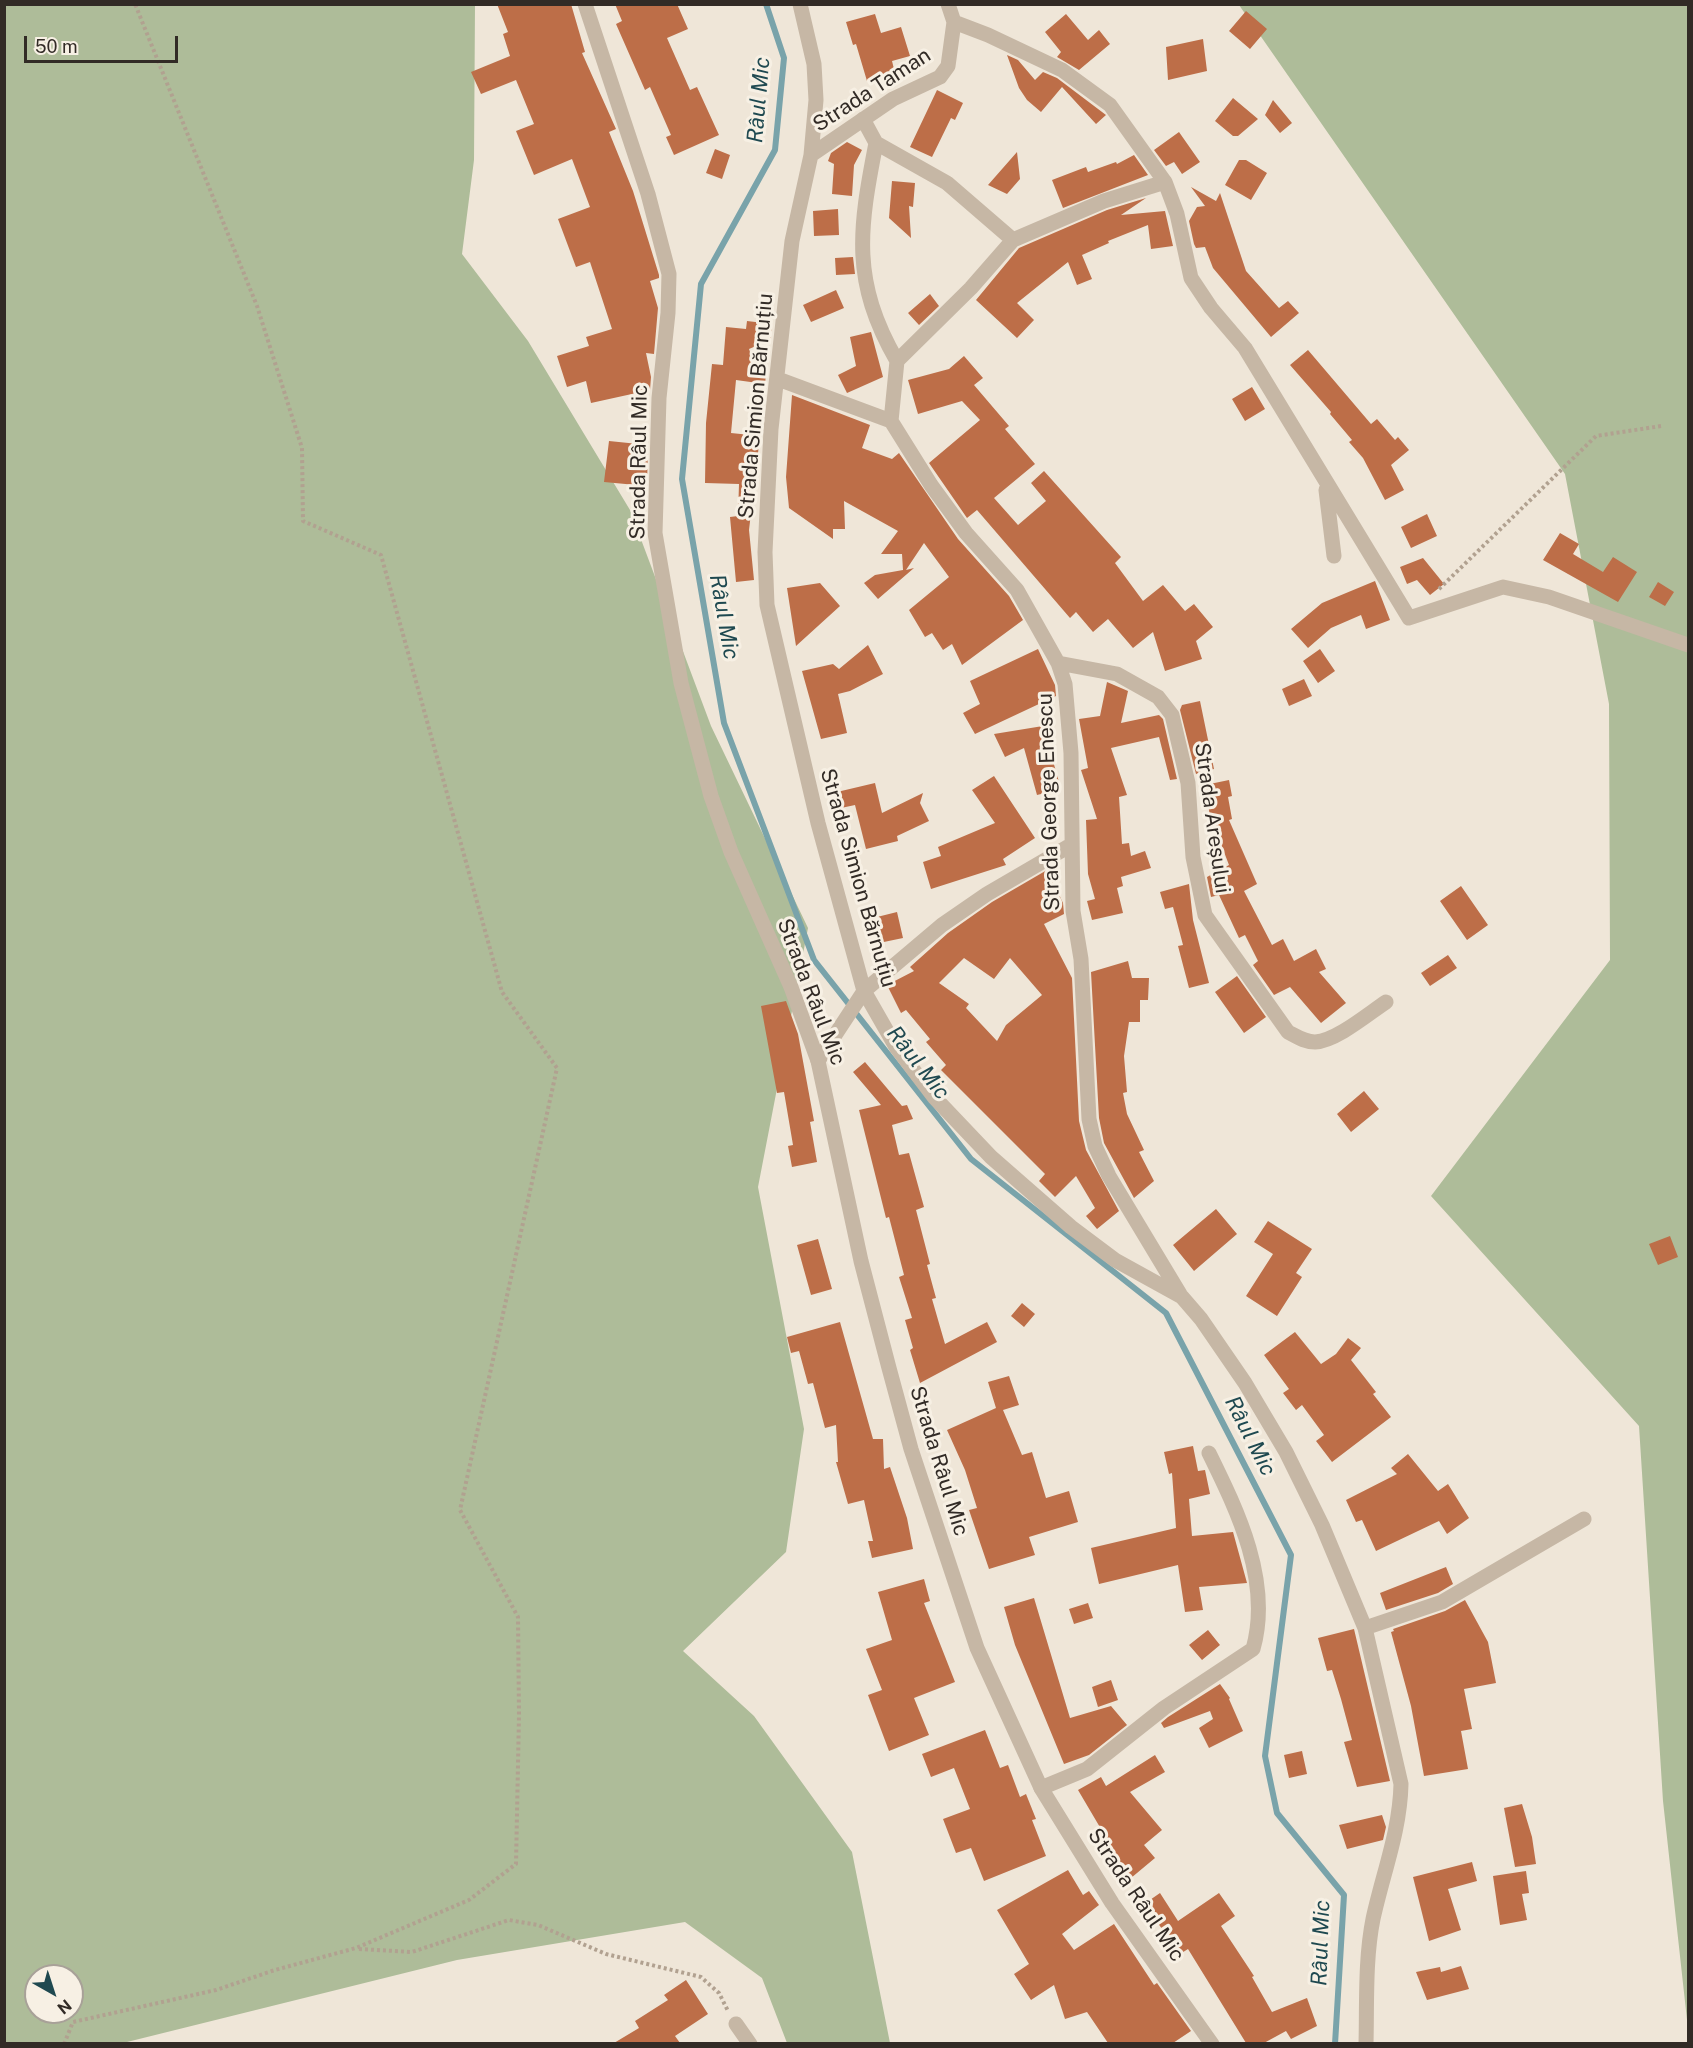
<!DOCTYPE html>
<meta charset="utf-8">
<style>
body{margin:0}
#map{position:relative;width:1693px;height:2048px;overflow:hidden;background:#efe6d8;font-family:"Public Sans",sans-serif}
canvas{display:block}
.frame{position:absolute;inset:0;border:6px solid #322b26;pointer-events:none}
.north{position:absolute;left:24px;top:1964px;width:60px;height:60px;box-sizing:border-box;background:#f7f0e4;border:2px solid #a8a198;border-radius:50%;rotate:141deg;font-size:16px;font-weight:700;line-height:24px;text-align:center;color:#322b26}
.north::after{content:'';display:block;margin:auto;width:21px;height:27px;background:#1f4950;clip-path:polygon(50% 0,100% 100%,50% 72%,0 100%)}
.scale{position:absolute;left:24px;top:36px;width:154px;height:27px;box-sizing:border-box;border:3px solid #322b26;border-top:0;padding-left:8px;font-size:18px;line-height:21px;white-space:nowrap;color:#322b26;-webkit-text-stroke:4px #f7f0e4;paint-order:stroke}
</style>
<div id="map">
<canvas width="1693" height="2048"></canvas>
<div class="frame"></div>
<div class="north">N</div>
<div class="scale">50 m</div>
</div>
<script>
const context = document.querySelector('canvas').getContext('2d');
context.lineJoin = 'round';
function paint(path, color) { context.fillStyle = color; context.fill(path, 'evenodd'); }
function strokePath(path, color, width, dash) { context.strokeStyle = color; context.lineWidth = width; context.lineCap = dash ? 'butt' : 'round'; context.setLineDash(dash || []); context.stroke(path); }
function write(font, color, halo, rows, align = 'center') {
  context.font = font + ' "Public Sans",sans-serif'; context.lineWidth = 6; context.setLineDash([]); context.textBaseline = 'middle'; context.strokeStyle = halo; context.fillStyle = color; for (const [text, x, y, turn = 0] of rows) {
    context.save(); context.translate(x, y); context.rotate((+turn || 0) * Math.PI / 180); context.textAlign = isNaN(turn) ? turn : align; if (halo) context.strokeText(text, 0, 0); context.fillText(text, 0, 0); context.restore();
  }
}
paint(new Path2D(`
 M5,5H475L474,160L462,254L528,341L630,510L711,726L808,928L758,1187L804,1429L786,1552L683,1651L754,1716L852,1852L890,2043H787L762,1978L685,1922L457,1960L123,2043L5,2044ZM36,1976H72V2012H36Z
 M1239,5H1688V2029L1663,1801L1639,1426L1431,1196L1610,960L1609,704L1565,474Z`), '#aebc99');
strokePath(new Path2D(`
 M766,4L784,58L775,150L701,284L682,479L724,723L814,960L971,1159L1166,1313L1291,1555L1265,1756L1277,1813L1344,1895L1335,2044`), '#79a3aa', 6);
paint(new Path2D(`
 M497,4H571L585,52L582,53L616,129L609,132L633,191L659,275V278L650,281L658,308L654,354L646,353L651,377L650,390L591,403L586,381L567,387L557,356L589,346L586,337L612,329L590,262L576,267L558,219L590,207L572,159L534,175L516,131L534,124L516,80L481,94L471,72L510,56L503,34L508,32Z
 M615,4H677L688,29L667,38L690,90L697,87L719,135L674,155L666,137L671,135L650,87L645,90L616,24L622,21Z
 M1246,11L1267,29L1250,49L1229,31Z
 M875,14L881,33L901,27L910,56L892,61L895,73L867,81L856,44L853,45L846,22Z
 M1066,14L1088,40L1099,30L1110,44L1079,70L1057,57L1061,52L1045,32Z
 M1203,39L1207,71L1168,80L1166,47Z
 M1007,55L1018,60L1035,80L1043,72L1057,78L1106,115L1096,124L1062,87L1041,112L1027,100L1019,88Z
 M937,90L963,103L955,120L951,118L932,157L910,147Z
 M1233,98L1258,119L1238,136H1233L1215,121Z
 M1273,100L1292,123L1280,133L1265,115Z
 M1179,132L1200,162L1182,174L1174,162L1166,166L1154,150Z
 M847,142L862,150L854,165L852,196L832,194L834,164L828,161L831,153Z
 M715,149L730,155L722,179L706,173Z
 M1017,152L1020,179L1007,194L988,185Z
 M1134,155L1148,175L1063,208L1052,180L1086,167L1088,172L1116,162L1117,164Z
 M1239,160H1246L1267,173L1251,200L1225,185Z
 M892,181L915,183L913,207L909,206L911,238L889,218Z
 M1191,187L1216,201L1220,193L1246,271L1279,308L1288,301L1299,313L1271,337L1213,268L1205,247L1196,248L1194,244L1189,221L1197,207L1205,206Z
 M1146,198L1121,215L1165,211L1173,246L1151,249L1148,225L1108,241L1109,243L1082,255L1092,279L1077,285L1068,262L1017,303L1034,320L1017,338L976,300L1019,248L1107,210Z
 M838,209L839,235L814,236L813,211Z
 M853,257L855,274L836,275L835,258Z
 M836,290L844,308L811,322L803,305Z
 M930,294L939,306L919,325L908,313Z
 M747,321L772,324L770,340L749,349L752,358L768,355L765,384L736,380L731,433L760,436L749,530L754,580L736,582L730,517L738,516L739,484L705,483L706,423L712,364L723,365L726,327L746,329Z
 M871,332L883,377L847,393L838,375L856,366L850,337Z
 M1308,350L1371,424L1377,419L1395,440L1398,437L1409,450L1391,465L1404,490L1385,500L1363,458L1349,442L1352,440L1330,414L1331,412L1290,365Z
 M964,356L983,378L974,385L1009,426L1005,429L1035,464L994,498L1018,525L1046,501L1031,483L1044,471L1121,557L1115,563L1143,601L1163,585L1185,611L1194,604L1213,627L1196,641L1202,659L1165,671L1153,632L1133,648L1108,619L1093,632L1076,612L1070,618L977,510L967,518L929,463L980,420L962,401L918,414L908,380L949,369Z
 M1252,387L1265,409L1245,421L1232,399Z
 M792,395L870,425L862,448L892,459L899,453L958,539L1009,596L1023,620L962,665L952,644L943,650L932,633L925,637L909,610L949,577L924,543L906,570L914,568L878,599L864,583L875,575L903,570L902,554H881L898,531L844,501L845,529H833V539L789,508L786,477Z
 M609,441L648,445L647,486L604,482Z
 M1427,514L1437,536L1411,548L1401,527Z
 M1560,533L1579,544L1573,554L1603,572L1613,557L1637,572L1618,602L1543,560Z
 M1423,558L1444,584L1430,595L1417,580L1407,584L1400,567Z
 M1375,581L1390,620L1366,629L1361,615L1331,628L1308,648L1291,629L1322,603Z
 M1658,582L1674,592L1665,606L1649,597Z
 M820,583L840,606L796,646L787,588Z
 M868,645L883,674L850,691L838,694L847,733L821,739L802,671L833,664L839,669Z
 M1038,649L1055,685L1056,696L975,734L963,713L980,704L970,681Z
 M1320,649L1335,671L1318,683L1303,661Z
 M1304,679L1312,696L1289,706L1282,689Z
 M1107,682L1128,691L1121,723L1159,715L1163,719L1177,779L1170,780L1159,737L1111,748L1127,795L1119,797L1122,844L1129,843L1131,856L1145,851L1151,868L1121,877L1123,886L1117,888L1123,913L1092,920L1087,901L1095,899L1088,874L1086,820L1097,819L1081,770L1088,768L1079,719L1100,716Z
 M1200,701L1214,769L1196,774L1180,710L1182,705Z
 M1043,726L1061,789L1037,795L1024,748L1005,757L994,734Z
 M994,776L1035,838L1003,859L1006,865L931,889L923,862L941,856L938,847L995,823L972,790Z
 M1229,780L1232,796L1228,797L1232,819L1229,820L1257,884L1244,891L1272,945L1283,939L1294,961L1316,949L1326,969L1319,972L1346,1003L1321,1023L1290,987L1274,995L1253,965L1258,961L1245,935L1239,938L1219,895L1211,897L1207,877L1229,865L1213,823H1211L1205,785Z
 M875,783L882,813L923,793L920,803L929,821L897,836L898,841L866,849L855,805L841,808L837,792Z
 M1047,870L1063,903L1064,914L1044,924L1072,978L1079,1121L1086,1150L1119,1211L1097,1229L1086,1216L1095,1208L1076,1176L1055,1197L1039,1181L1045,1174L941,1070L946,1065L926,1042L930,1039L906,1010L901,1013L887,985L914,971L910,967L948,933L992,902ZM964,958L994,979L1010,958L1042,995L1006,1025L997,1041L966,1008L969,1004L939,983Z
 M1189,884L1193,920L1209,983L1189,988L1178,946L1183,945L1173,907L1165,909L1160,892Z
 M1461,886L1488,925L1467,940L1440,901Z
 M897,912L903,938L879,943L873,918Z
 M1448,955L1457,968L1430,986L1421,973Z
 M1128,961L1132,978H1149L1148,1000H1140V1022H1129L1124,1056L1127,1092L1123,1093L1127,1114L1144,1150L1139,1152L1154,1181L1134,1198L1104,1143L1099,1118L1091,972Z
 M1237,976L1266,1017L1244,1033L1215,992Z
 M786,1001L798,1034L814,1121L810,1122L817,1162L792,1167L788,1146L793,1145L784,1092L777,1093L761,1006Z
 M865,1062L902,1106L907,1105L913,1119L892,1125L899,1155L909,1153L924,1207L916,1210L930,1264L927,1265L936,1298L932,1299L945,1344L987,1322L997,1342L920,1383L910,1350L913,1348L905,1320L912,1318L899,1277L904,1275L889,1217L886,1218L859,1110L881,1105L853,1072Z
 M1364,1091L1379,1109L1351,1132L1337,1114Z
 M1216,1209L1237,1234L1194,1271L1173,1245Z
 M1268,1221L1312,1249L1296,1273L1302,1277L1277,1316L1246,1296L1273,1254L1254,1242Z
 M1670,1236L1678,1257L1658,1265L1649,1244Z
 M818,1239L832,1289L811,1295L797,1245Z
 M1022,1303L1035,1314L1024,1327L1011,1316Z
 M840,1322L873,1439H883L884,1469L890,1467L907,1518L913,1549L872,1558L868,1541H873L864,1500L848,1504L836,1462H838L836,1425L825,1428L813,1383L808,1384L799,1351L791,1353L787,1337Z
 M1295,1332L1321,1364L1336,1354L1348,1338L1361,1348L1351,1360L1376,1392L1373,1394L1391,1417L1332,1462L1316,1441L1324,1435L1302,1405L1296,1410L1283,1393L1289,1389L1264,1355Z
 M1009,1376L1019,1405L1003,1410L1022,1455L1032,1452L1046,1498L1069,1491L1078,1522L1029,1537L1035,1555L989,1569L969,1510L977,1508L965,1470L947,1430L996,1408L988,1382Z
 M1193,1446L1198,1471L1205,1470L1210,1494L1189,1499L1192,1536L1233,1532L1247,1583L1199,1587L1203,1610L1185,1612L1178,1565L1099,1584L1091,1548L1176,1528L1172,1473L1169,1474L1164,1452Z
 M1408,1454L1438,1491L1448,1484L1469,1518L1447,1534L1439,1521L1376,1551L1362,1520L1356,1522L1346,1500L1397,1474L1391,1468Z
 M1446,1567L1453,1584L1438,1593L1386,1610L1380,1593Z
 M924,1579L930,1601L924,1603L955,1682L914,1698L929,1735L889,1751L868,1695L882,1690L866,1649L892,1640L878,1592Z
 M1034,1598L1070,1718L1111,1706L1127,1725L1089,1755L1064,1764L1015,1645L1004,1607Z
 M1465,1600L1488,1642L1496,1683L1464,1689L1472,1729L1461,1731L1468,1769L1424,1776L1411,1706L1391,1632L1394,1631L1393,1629L1445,1611Z
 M1088,1603L1093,1618L1074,1624L1069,1609Z
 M1354,1629L1390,1781L1357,1787L1344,1742L1352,1740L1341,1699L1332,1670L1327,1671L1318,1638Z
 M1208,1630L1220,1645L1202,1660L1189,1645Z
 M1111,1680L1118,1700L1098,1707L1092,1687Z
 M1220,1684L1230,1698L1229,1699L1243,1731L1209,1748L1199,1728L1213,1719L1210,1711L1164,1728L1161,1723L1168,1717Z
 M985,1730L1000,1768L1008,1765L1020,1797L1026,1794L1036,1819L1032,1820L1046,1856L984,1881L971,1848L956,1853L943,1819L970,1809L954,1768L931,1777L922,1754Z
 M1302,1751L1307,1774L1289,1778L1284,1755Z
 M1155,1755L1165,1772L1130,1792L1162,1830L1144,1845L1155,1858L1131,1878L1099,1830L1101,1829L1078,1790L1101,1777L1106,1786Z
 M1522,1804L1532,1837L1536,1864L1515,1867L1504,1808Z
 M1382,1815L1386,1827L1383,1840L1347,1849L1339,1825Z
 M1472,1862L1477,1881L1448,1889L1461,1930L1429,1941L1413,1877Z
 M1068,1870L1083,1895L1089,1891L1099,1905L1062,1934L1074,1950L1114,1924L1154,1985L1157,1983L1191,2031L1173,2043H1108L1087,2012L1065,2019L1054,1985L1031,2000L1014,1974L1029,1964L997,1910Z
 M1526,1871L1529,1893L1522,1894L1527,1920L1500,1925L1493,1876Z
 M1160,1893L1178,1921L1219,1893L1235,1916L1221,1926L1254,1976L1252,1977L1272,2012L1307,1998L1317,2026L1291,2039L1286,2031L1264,2043H1246L1188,1949L1180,1954L1147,1908V1902Z
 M1461,1966L1469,1989L1427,2000L1416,1972L1440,1967L1441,1972Z
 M686,1980L708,2014L675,2036L680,2043H614L639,2028L635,2021L668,2000L664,1995Z`), '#bd6e48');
strokePath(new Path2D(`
 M1439,589L1596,436L1661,426
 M359,1949L412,1952L509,1920L538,1925L606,1954L701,1977L719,1993L728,2011
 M64,2044L73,2022L216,1990L275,1970L356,1948L469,1900L516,1864L519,1715L518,1617L460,1510L557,1068L502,992L381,555L303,521L302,448L257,306L135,4`), '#b1a190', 4, [3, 3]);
strokePath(new Path2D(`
 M800,4L814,64L816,100L811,155L792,241L771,429L765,552L767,605L818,823L864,991L896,1047L934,1097L991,1157L1071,1227L1115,1260L1182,1297L1201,1319L1245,1383L1286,1452L1322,1525L1365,1628L1401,1784C1400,1831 1383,1873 1373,1919C1365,1959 1367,2003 1366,2044
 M954,22L988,35L1062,70L1110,105L1165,182L1177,214L1191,278L1211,308L1245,348L1409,618L1503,587L1549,597L1688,645
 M863,119L876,143L947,183L1013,240
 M876,143C859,230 851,281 897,361
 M811,155L893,99L940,77L948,66L954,22L948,4
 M778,379L891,421L931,485L966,533L1017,590L1058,663L1065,684L1071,753L1073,911L1081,959L1089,1119L1095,1146L1109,1176L1180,1294
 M891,421L897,361L971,288L1013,240L1104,201L1165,182
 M1326,490L1334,556
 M1058,663L1117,674L1158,697L1172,715L1188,783L1193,857L1205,915L1288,1032C1296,1036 1304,1042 1315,1042C1336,1041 1368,1014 1386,1002
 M818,1061L864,991L942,925L987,894L1071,845
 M1365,1628L1442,1602L1584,1519
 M1041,1788L1087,1769L1164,1708L1253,1649C1272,1582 1238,1512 1209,1453
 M736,2024L750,2044`), '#c6b7a5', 15);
strokePath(new Path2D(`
 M585,4L648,194L669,274L668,313L659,398L655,533L681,683L711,796L731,852L791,987L818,1061L861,1261L889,1368L911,1449L977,1648L1041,1788L1112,1903L1212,2044`), '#c6b7a5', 15);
write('21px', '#322b26', '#f7f0e4', [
 ["Strada Taman",872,90,-33],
 ["Strada Simion Bărnuțiu",756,406,-85],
 ["Strada Râul Mic",639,462,-89],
 ["Strada George Enescu",1049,802,-92],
 ["Strada Areșului",1212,818,82],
 ["Strada Simion Bărnuțiu",858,878,74],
 ["Strada Râul Mic",811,992,69],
 ["Strada Râul Mic",939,1461,73],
 ["Strada Râul Mic",1136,1895,56]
]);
write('italic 22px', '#1f4950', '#f7f0e4', [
 ["Râul Mic",759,100,-85],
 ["Râul Mic",724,617,80],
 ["Râul Mic",918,1063,52],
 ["Râul Mic",1250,1436,63],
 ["Râul Mic",1321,1943,-88]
]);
</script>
